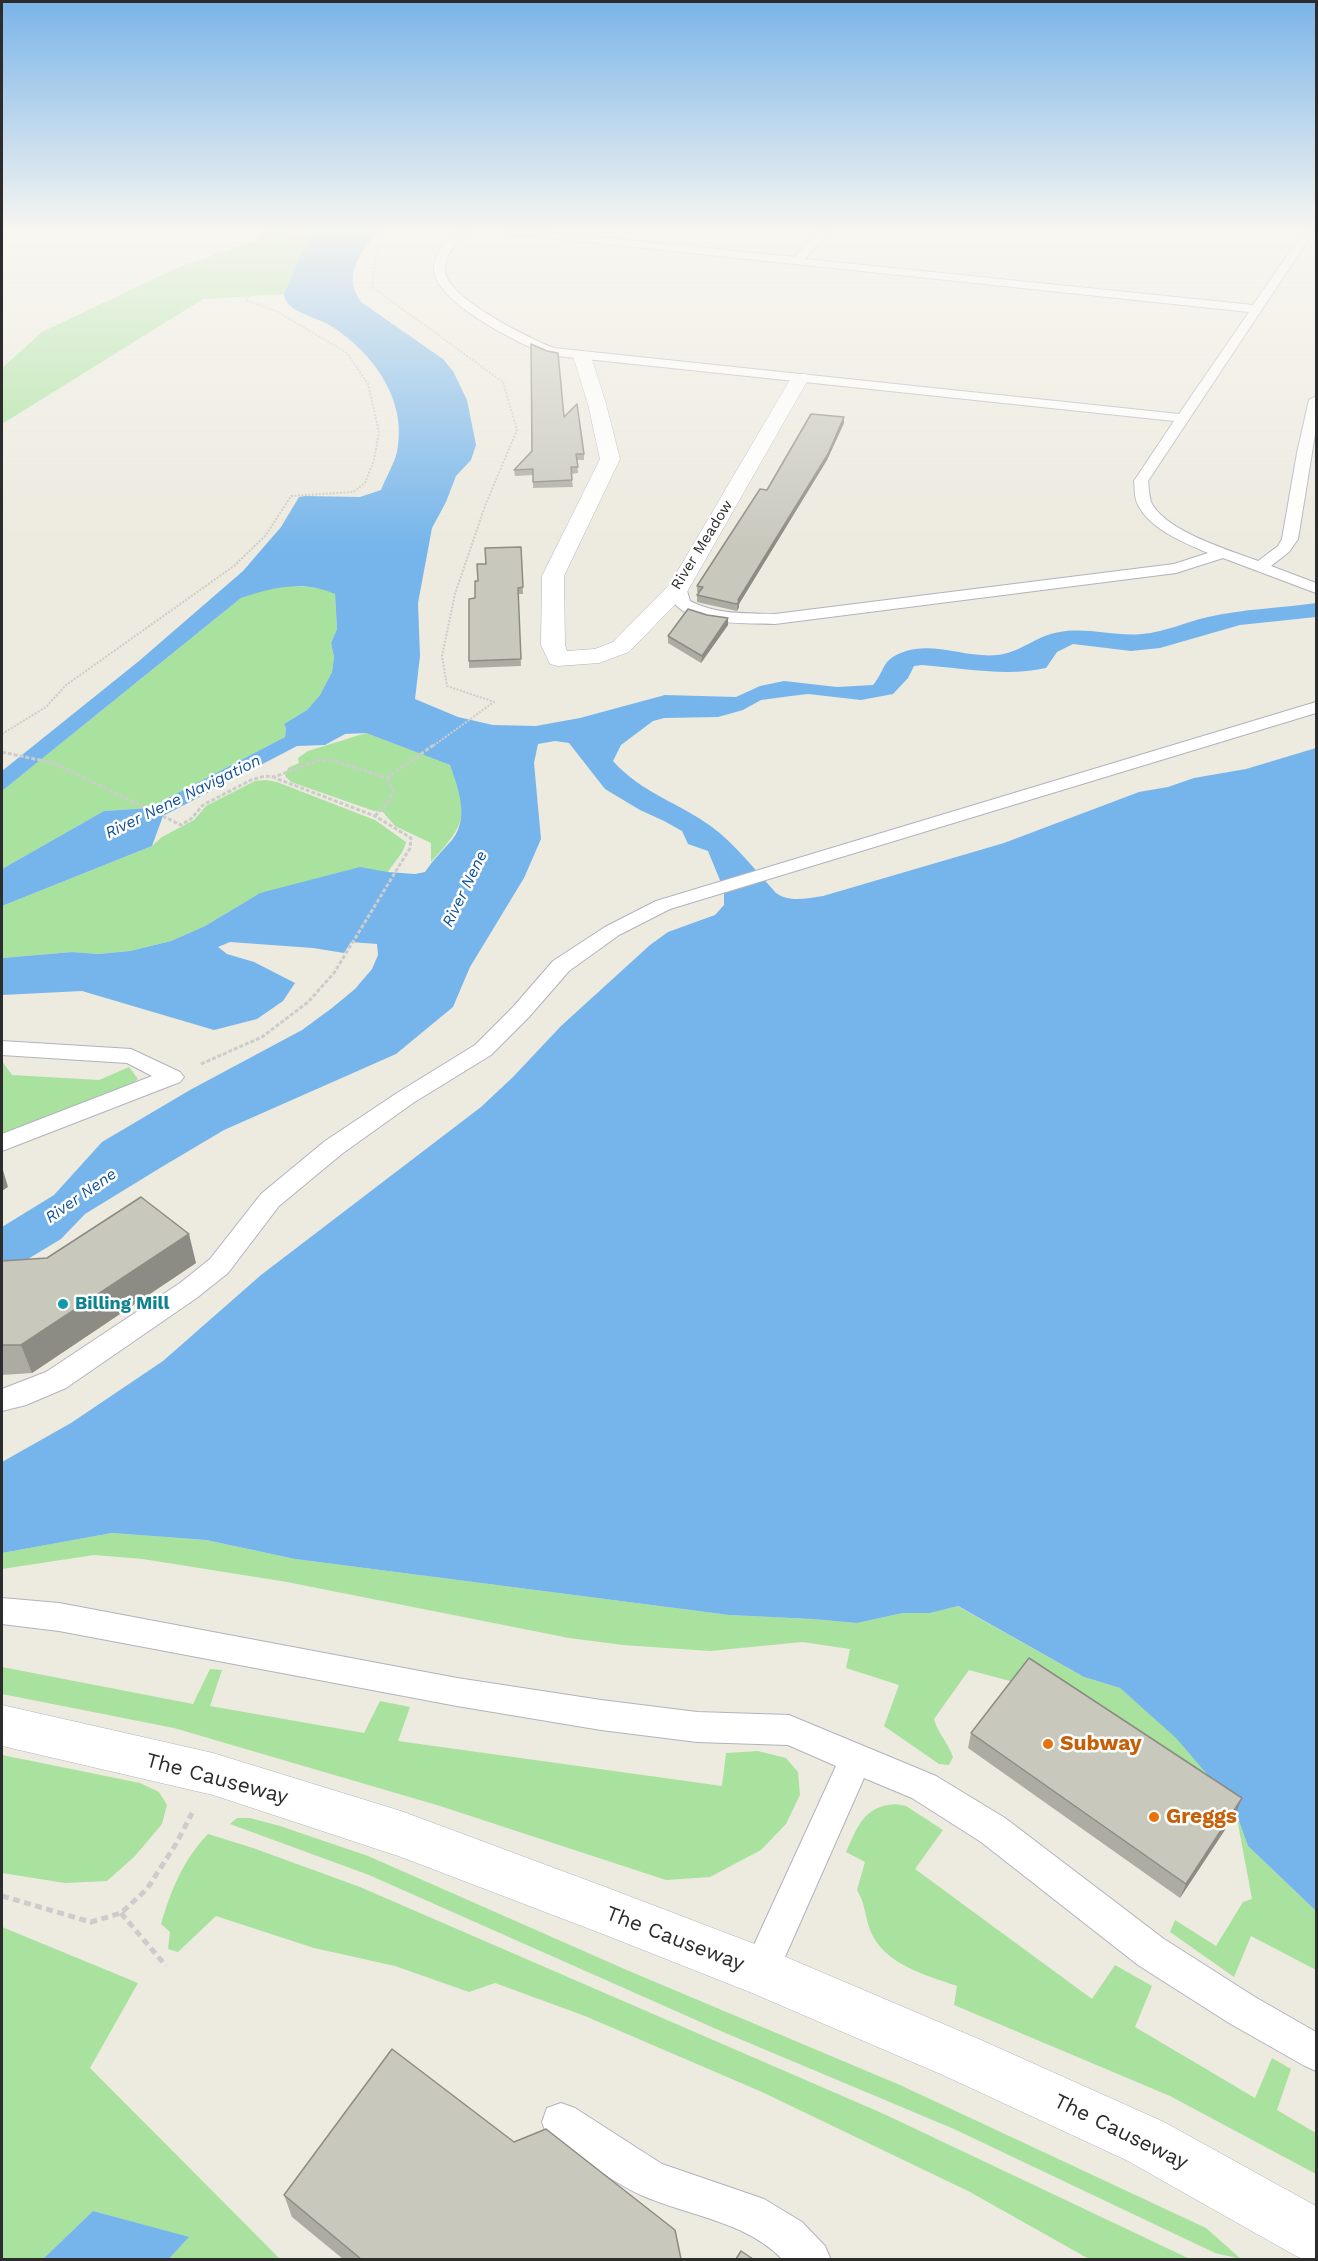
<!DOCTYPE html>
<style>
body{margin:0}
#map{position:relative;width:1318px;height:2261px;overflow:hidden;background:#edeadf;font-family:"Work Sans",sans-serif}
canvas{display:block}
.frame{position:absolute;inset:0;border:3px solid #2c2c2c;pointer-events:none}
</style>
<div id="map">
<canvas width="1318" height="2261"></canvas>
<div class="frame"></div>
</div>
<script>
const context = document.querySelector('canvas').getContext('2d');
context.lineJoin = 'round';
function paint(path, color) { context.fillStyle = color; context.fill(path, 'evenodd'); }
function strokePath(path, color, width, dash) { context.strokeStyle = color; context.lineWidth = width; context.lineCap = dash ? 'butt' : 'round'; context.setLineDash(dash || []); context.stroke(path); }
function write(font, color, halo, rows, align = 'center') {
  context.font = font + ' "Work Sans",sans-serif'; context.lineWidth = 5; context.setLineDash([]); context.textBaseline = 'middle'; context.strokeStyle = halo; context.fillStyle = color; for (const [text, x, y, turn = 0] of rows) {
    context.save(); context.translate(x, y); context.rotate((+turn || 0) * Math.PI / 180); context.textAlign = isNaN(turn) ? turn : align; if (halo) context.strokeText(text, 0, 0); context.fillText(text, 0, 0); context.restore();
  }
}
paint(new Path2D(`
 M266,231H316L300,256L284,294L203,299L2,424V368L42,332L179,267L254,241Z
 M290,586L323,588L335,594L337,629L331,643L334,657L332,672L320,695L307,710L284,724L286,728L285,737L149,808L104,811L2,869V791L241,598L261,590Z
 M366,733L450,765C468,816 468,822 431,862V843L395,826L383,812L374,811L291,782L285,776L288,768L299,763L298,758L308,751Z
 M266,780L277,782L375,820L406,842C404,853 394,862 388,872L260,893L205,926L171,941L130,951L98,954L72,952L2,958V906L152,846L162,837L194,820L206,806L255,781Z
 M2,1061L12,1075L99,1080L129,1067L138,1079L126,1089L2,1138Z
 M112,1533L206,1540L295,1559L729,1615L812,1619L857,1623L903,1613H930L957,1606L1084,1677L1120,1688L1176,1737L1218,1787L1236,1813L1248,1846L1316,1911V1970L1251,1936L1234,1977L1170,1932L1175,1920L1216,1946L1243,1902L1252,1899L1236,1813L1129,1741L1017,1683L969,1670L934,1719C937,1732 949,1744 953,1757L949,1765L939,1764L884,1726L899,1685L846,1668L850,1649L802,1642L710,1651L623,1645L569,1638L287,1582L143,1559L94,1555L2,1569V1553Z
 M2,1667L193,1704L210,1669L222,1670L210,1706L364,1733L380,1701L410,1707L398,1741L722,1786L726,1753L758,1751L786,1758L798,1772L800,1795L786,1824L761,1850L710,1877L666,1880L440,1806L174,1728L2,1694Z
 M2,1755L140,1783L159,1792L167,1805L162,1824L135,1856L107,1881L65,1883L2,1873Z
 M895,1804L906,1806L943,1830L915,1869L1092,1999L1115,1965L1152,1986L1135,2027L1255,2098L1272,2058L1291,2069L1277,2110L1316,2133V2174L1170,2096L954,2005L957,1986C926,1975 884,1965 870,1930C865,1916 865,1903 857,1890L865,1862L846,1852C858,1826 863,1807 895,1804Z
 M237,1818H250L280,1826L368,1856L629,1971L900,2085L1206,2228L1241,2259L1215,2253L954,2129L723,2032L369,1875L230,1824Z
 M208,1834L253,1848L360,1887L884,2114L1190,2259H1089L970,2192L762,2092L585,2016L495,1983L469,1992L395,1966L314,1948L216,1916L178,1952L168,1949L170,1932L161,1924C171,1890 183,1860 208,1834Z
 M2,1927L138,1983L90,2068L280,2259H169L188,2238L93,2211L43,2259H2Z`), '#a8e29e');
paint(new Path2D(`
 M316,231H378C360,253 342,275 361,302L443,359L453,371L467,400L476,445L471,460L456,476L446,502L432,528L418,603L420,656L415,699L458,717L493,725L536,726L580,718L665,695L736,697L760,686L784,681L837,687L873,685C887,668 880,660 906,651C935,642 967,658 997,655C1020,653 1037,635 1060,632C1087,627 1116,637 1142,634C1165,632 1186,622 1208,617C1243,609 1281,608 1316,603V617L1240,625L1160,648L1131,651L1073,644L1057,652L1046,668C1007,677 962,668 922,665L914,666L908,678L893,694L861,700L808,694L791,696L761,700L743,710L718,717L664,718L653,721L621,745L613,761C643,794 678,802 712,827C736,845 756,871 776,893C790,903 807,898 823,896L1004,843L1139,792L1168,787L1194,778L1246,769L1316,748V1911L1248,1846L1236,1813L1218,1787L1176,1738L1120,1688L1084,1677L958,1606L930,1613H903L857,1623L812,1619L729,1615L295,1559L206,1540L112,1533L2,1553V1462L71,1423L163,1361L261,1275L481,1107L513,1077L561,1026L650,945L668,932L715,915L724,905V890L708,851L688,844L682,831L664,821L640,810L605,789L569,743L555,741L538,744L534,763L541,839L524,878L470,967L453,1007L396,1054L224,1130L160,1168L85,1214L61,1239L8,1271L2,1266V1227L54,1195L102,1142L190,1090L302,1030L332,1008L355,989L372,969L378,955L377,944L351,942L344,953L313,948L230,942L218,947L227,954L254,962L295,983L283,1001L257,1019L214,1030L82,991L2,995V958L72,952L98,954L130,951L171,941L205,926L260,893L360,867L388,872L415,874L425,872C433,860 442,851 452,840C470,817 458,789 450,765L366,733L345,734L325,745L297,746L163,816L152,846L2,906V869L104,811L149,808L285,737L286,728L284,724L307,710L320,695L332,672L334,657L331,643L337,629L335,594C305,580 271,587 241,598L2,791V771L139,661L243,571L281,527L299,497L305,496L360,497L381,490C386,477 394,464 397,452C408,399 372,352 331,326C317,317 285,312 284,294L300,256Z
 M93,2211L189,2237L169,2259H43Z`), '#76b5eb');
const lane = new Path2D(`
 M456,231H467C458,243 444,254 445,271C447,298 530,339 554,348L1179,414L1249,312L511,234L506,231H538L794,257L819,231H830L805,259L1253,305L1304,231H1314L1148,481C1149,488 1149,498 1152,504C1168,532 1229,550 1258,561L1278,546L1282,539L1297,453L1309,400L1316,396V428L1298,539L1289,552L1271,566L1316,583V593L1223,558L1176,573L775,624C749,623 692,626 674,603L671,587L673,584H685L690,601C717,615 745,613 775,614L1174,564L1208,553C1183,542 1151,530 1138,505C1134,498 1135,488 1134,481L1174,421L548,355C520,344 435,302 434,270C433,255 446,241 456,231Z
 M1316,702V713L670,909L619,935L569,971L529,1017L491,1055L413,1103L343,1153L279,1206L228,1273L198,1297L66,1388L26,1405L2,1411V1389L46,1372L180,1283L210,1259L261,1194L325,1141L397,1093L475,1045L513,1007L553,961L605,927L656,901Z
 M2,1041L131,1049L180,1072L184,1077L180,1082L2,1151V1134L152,1076L127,1063L2,1055Z
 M2,1598L59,1603L457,1678L601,1700L697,1712L789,1715L936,1776L1005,1818L1164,1939L1255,1997L1316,2032V2071L1303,2065L1229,2023L1138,1965L981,1842L912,1798L864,1778L773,1984L760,1989L747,1984L742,1971L836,1766L788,1745L697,1742L601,1730L457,1706L59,1631L2,1624Z
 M561,2103L575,2108L662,2164L764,2199L802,2222L825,2246L831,2260H783C746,2221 688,2216 641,2195C612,2182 575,2154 547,2136L542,2122L547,2108Z`);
const street = new Path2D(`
 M582,351L588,352L591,356L606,404L620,459L564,576L565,645L567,651L595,649L613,642L670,584L791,378L794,374H806L809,378L687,592L629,652L599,663L558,666L550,664L541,645L542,576L600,459L588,404L573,356L576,352Z`);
const secondary = new Path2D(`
 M2,1705L213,1753L401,1811L608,1888L760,1946L981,2040L1164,2122L1316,2206V2260H1306L1296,2256L1126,2160L945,2076L752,1993L608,1936L401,1857L213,1795L2,1746Z`);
strokePath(lane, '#b2b2bf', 2);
strokePath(street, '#b2b2bf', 1);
strokePath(secondary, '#b2b2bf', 1);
strokePath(new Path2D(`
 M384,231L378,239L372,287L503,382L517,430L485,506L455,594L442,656L447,686L494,702L433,746
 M2,734L46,707L66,685L234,566L266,535L291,496L353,492L365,483L374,460L379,432L368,384L347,353L276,311L246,300L264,280L270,260L299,231`), '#ccc', 2, [2, 1.5]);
strokePath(new Path2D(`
 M2,752L53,763L181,825L191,819L203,805L251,780L265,776L274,777L319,760L335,761L387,778L435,744
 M375,816L390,800L393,790L387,778
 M201,1064L262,1037L308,1002L334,973L410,848L411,838L375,816L275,778`), '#ccc', 3, [4, 2]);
strokePath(new Path2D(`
 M2,1896L91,1922L121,1913L147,1889L176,1844L192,1813
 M121,1913L166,1966`), '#ccc', 5, [7, 4.5]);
paint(lane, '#fff');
paint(street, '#fff');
paint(secondary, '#fff');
paint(new Path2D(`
 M564,417L584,454V460H577L578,473L571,474L573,487L533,488V475L515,476L514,470Z
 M844,417V423L827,460L739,604V607L737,611L701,603L697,602V595L699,593L697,592V586L767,490Z
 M521,547L523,594H518L521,666L469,668V661L475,598L486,564Z
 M707,615L728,618V625L701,663L668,643V636Z
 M2,1261L196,1263L32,1373L2,1375Z
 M971,1733L1236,1813L1180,1898L968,1748Z
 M514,2142L681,2259H343L292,2217L284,2195Z`), '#adaca3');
paint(new Path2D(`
 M844,417V423L827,460L739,604V607L737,611L738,600Z
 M728,618V625L701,663L702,656Z
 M2,1167L8,1187L2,1191Z
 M189,1234L196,1263L32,1373L21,1345Z
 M1242,1798L1236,1813L1180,1898L1186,1884Z`), '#8d8c84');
const building = new Path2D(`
 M531,344L547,351L558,353L564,417L577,404L584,454H576L578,467H571L572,480L533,482V469L514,470L532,451Z
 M811,414L844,417L828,454L738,600L739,601L737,604L732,603L697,595L703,587L697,586L760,489L767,490Z
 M521,547L523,587L518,588L521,659L469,661V599L475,598V581H478L477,564H486L485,548Z
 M688,609L707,615L728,618L702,656L668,636Z
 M141,1197L189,1234L21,1345H2V1261L47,1258Z
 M1029,1658L1242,1798L1186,1884L971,1733Z
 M392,2049L514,2142L546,2129L675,2230L681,2259H361L284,2195Z
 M741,2251L753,2259H736Z`);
paint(building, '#c9c8bd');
strokePath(building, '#8d8c84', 1.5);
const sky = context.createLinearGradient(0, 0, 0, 547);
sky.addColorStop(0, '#7ab4e9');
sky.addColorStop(0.42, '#f7f6f1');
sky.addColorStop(1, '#f7f6f100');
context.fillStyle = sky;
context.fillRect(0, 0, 1318, 547);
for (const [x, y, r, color] of [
 [63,1304,6,"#0f9aa8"],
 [1048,1744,6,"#e8710a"],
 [1154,1817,6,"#e8710a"]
]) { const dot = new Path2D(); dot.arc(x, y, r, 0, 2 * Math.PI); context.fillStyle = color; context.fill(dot); strokePath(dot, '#fff', 2); }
write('15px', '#2c2c2c', '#fff', [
 ["River Meadow",702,545,-58]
]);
write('italic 16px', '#12519a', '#fff', [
 ["River Nene Navigation",183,797,-26],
 ["River Nene",465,889,-64],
 ["River Nene",81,1196,-35]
]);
write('bold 18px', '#0d838f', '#fff', [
 ["Billing Mill",75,1304]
], 'left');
write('bold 21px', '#c56008', '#fff', [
 ["Subway",1060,1744],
 ["Greggs",1166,1817]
], 'left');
write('21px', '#2c2c2c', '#fff', [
 ["The Causeway",217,1779,15],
 ["The Causeway",675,1939,21],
 ["The Causeway",1121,2132,26]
]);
</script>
